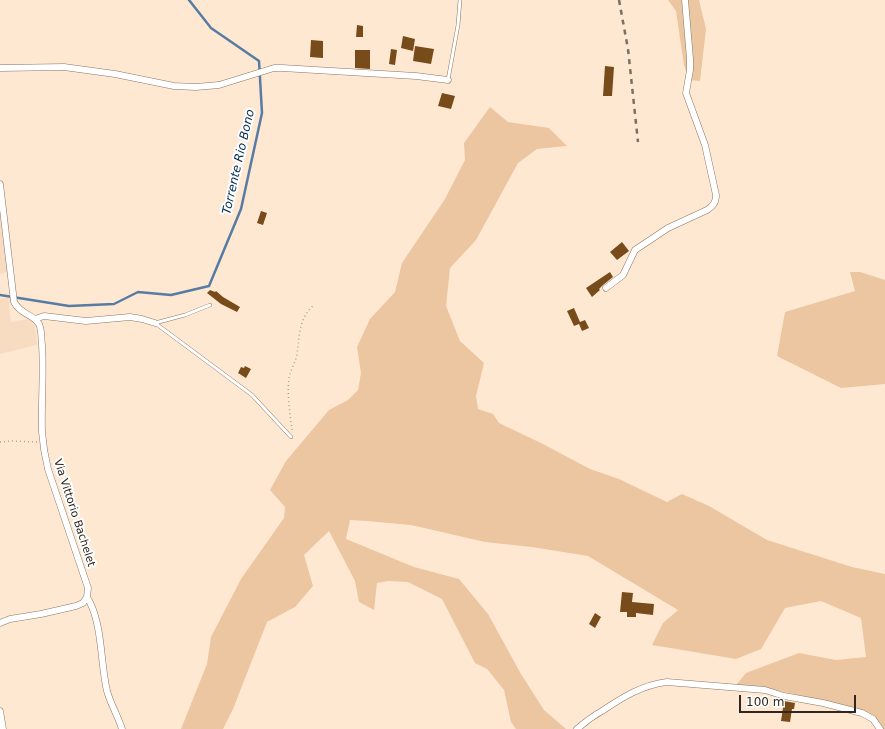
<!DOCTYPE html>
<style>
body{margin:0}
#map{position:relative;width:885px;height:729px;overflow:hidden;background:#ffe8d2;font-family:"DejaVu Sans",sans-serif}
canvas{display:block}
.scale{position:absolute;left:739px;top:695px;width:117px;height:18px;box-sizing:border-box;border:2px solid #2f271f;border-top:0;padding-left:5px;font-size:12px;line-height:14px;white-space:nowrap;color:#2f271f;-webkit-text-stroke:3px #fff;paint-order:stroke}
</style>
<div id="map">
<canvas width="885" height="729"></canvas>
<div class="scale">100 m</div>
</div>
<script>
const context = document.querySelector('canvas').getContext('2d');
context.lineJoin = 'round';
function paint(path, color) { context.fillStyle = color; context.fill(path, 'evenodd'); }
function strokePath(path, color, width, dash) { context.strokeStyle = color; context.lineWidth = width; context.lineCap = dash ? 'butt' : 'round'; context.setLineDash(dash || []); context.stroke(path); }
function write(font, color, halo, rows, align = 'center') {
  context.font = font + ' "DejaVu Sans",sans-serif'; context.lineWidth = 4; context.setLineDash([]); context.textBaseline = 'middle'; context.strokeStyle = halo; context.fillStyle = color; for (const [text, x, y, turn = 0] of rows) {
    context.save(); context.translate(x, y); context.rotate((+turn || 0) * Math.PI / 180); context.textAlign = isNaN(turn) ? turn : align; if (halo) context.strokeText(text, 0, 0); context.fillText(text, 0, 0); context.restore();
  }
}
paint(new Path2D(`
 M0,213L8,272L0,274Z
 M11,297L9,305L11,322L29,319L35,325L37,345L0,354V299Z`), '#f8dcc1');
paint(new Path2D(`
 M668,0H699L706,29L700,81L689,80L684,65L676,11Z
 M490,107L508,122L549,128L567,146L537,149L518,163L476,240L450,268L446,306L460,341L484,363L476,396L478,409L493,414L499,423L543,444L590,469L619,479L667,502L682,494L709,506L767,540L852,567L885,574V729H883L880,723L866,712L839,704L767,688L736,685L746,673L799,653L836,660L866,657L861,618L821,601L785,608L761,649L736,659L652,645L663,623L678,610L588,556L532,547L485,542L411,525L367,521L350,520L346,539L414,567L459,579L488,614L521,674L544,710L566,729H516L511,722L504,690L487,669L475,663L442,599L408,582L388,581L377,583L374,610L359,602L355,581L329,531L304,555L313,586L295,607L267,622L233,709L223,729H181L207,664L211,637L241,579L284,518L285,507L270,490L286,461L329,410L348,400L358,390L361,373L357,347L370,319L395,292L402,263L445,199L465,160L464,143Z
 M850,272H860L885,280V384L841,388L777,356L785,312L855,291Z`), '#ebc6a0');
strokePath(new Path2D(`
 M0,295L69,306L114,304L138,292L171,295L209,286L241,209L262,113L259,61L211,28L189,0`), '#567ca3', 2.5);
paint(new Path2D(`
 M357,25L363,26V37H356Z
 M403,36L415,39L413,51L401,48Z
 M311,40L323,41V58L310,57Z
 M415,46L434,49L431,64L413,61Z
 M391,49L397,50L395,65L389,64Z
 M355,50H370V69L355,68Z
 M605,66L614,67L612,96H603Z
 M442,93L455,96L451,109L438,106Z
 M261,211L267,213L263,225L257,223Z
 M622,242L629,251L617,260L610,252Z
 M610,272L613,277L603,285L599,289L600,290L592,297L586,288Z
 M210,290L215,292L216,291L223,297L240,307L237,312L221,304L207,293Z
 M574,308L580,322L585,320L589,328L582,331L579,324L574,326L567,311Z
 M245,366L251,369L246,378L238,373L241,367L244,368Z
 M622,592L633,593L632,602L654,604L653,615L636,613V617H627V612H620Z
 M595,613L601,617L595,628L589,624Z
 M784,701L795,703L794,709H792L790,722L781,721Z`), '#774c1a');
const lane = new Path2D(`
 M448,80L458,25L460,0
 M155,323L252,395L291,437
 M155,323L185,315L210,305`);
const street = new Path2D(`
 M0,68L64,67L115,74L174,86L196,87L219,85L274,68H282L416,76L448,80
 M0,184L14,302C21,315 33,314 39,324C42,330 41,339 42,345C44,374 41,403 42,432C43,445 45,457 48,469L88,588L87,597L83,603L76,606L41,614L10,619L0,623
 M606,288L623,275L635,250L668,228L707,210C713,206 716,203 716,195L705,145L686,93L690,70V59L685,0
 M35,319L44,316L86,321L130,317L142,319L155,323
 M87,597C103,623 100,662 107,691C111,705 118,716 122,729
 M0,711L3,729
 M577,729C585,722 593,716 602,711C623,697 642,685 667,682L765,690L784,696L823,703L862,713L873,719L880,729`);
strokePath(lane, '#8a7662', 4);
strokePath(street, '#8a7662', 7);
strokePath(new Path2D(`
 M292,430C290,415 286,387 290,374C292,367 296,361 297,354C300,335 298,319 314,305
 M0,442L12,441L37,442`), '#b1a08f', 1.5, [1, 3]);
strokePath(lane, '#fff', 3);
strokePath(street, '#fff', 6);
strokePath(new Path2D(`
 M619,0L628,49L638,142`), '#7c6f62', 2.5, [5, 5]);
write('11px', '#2f271f', '#fff', [
 ["Via Vittorio Bachelet",74,513,72]
]);
write('italic 12px', '#012c52', '#fff', [
 ["Torrente Rio Bono",239,162,-77]
]);
</script>
